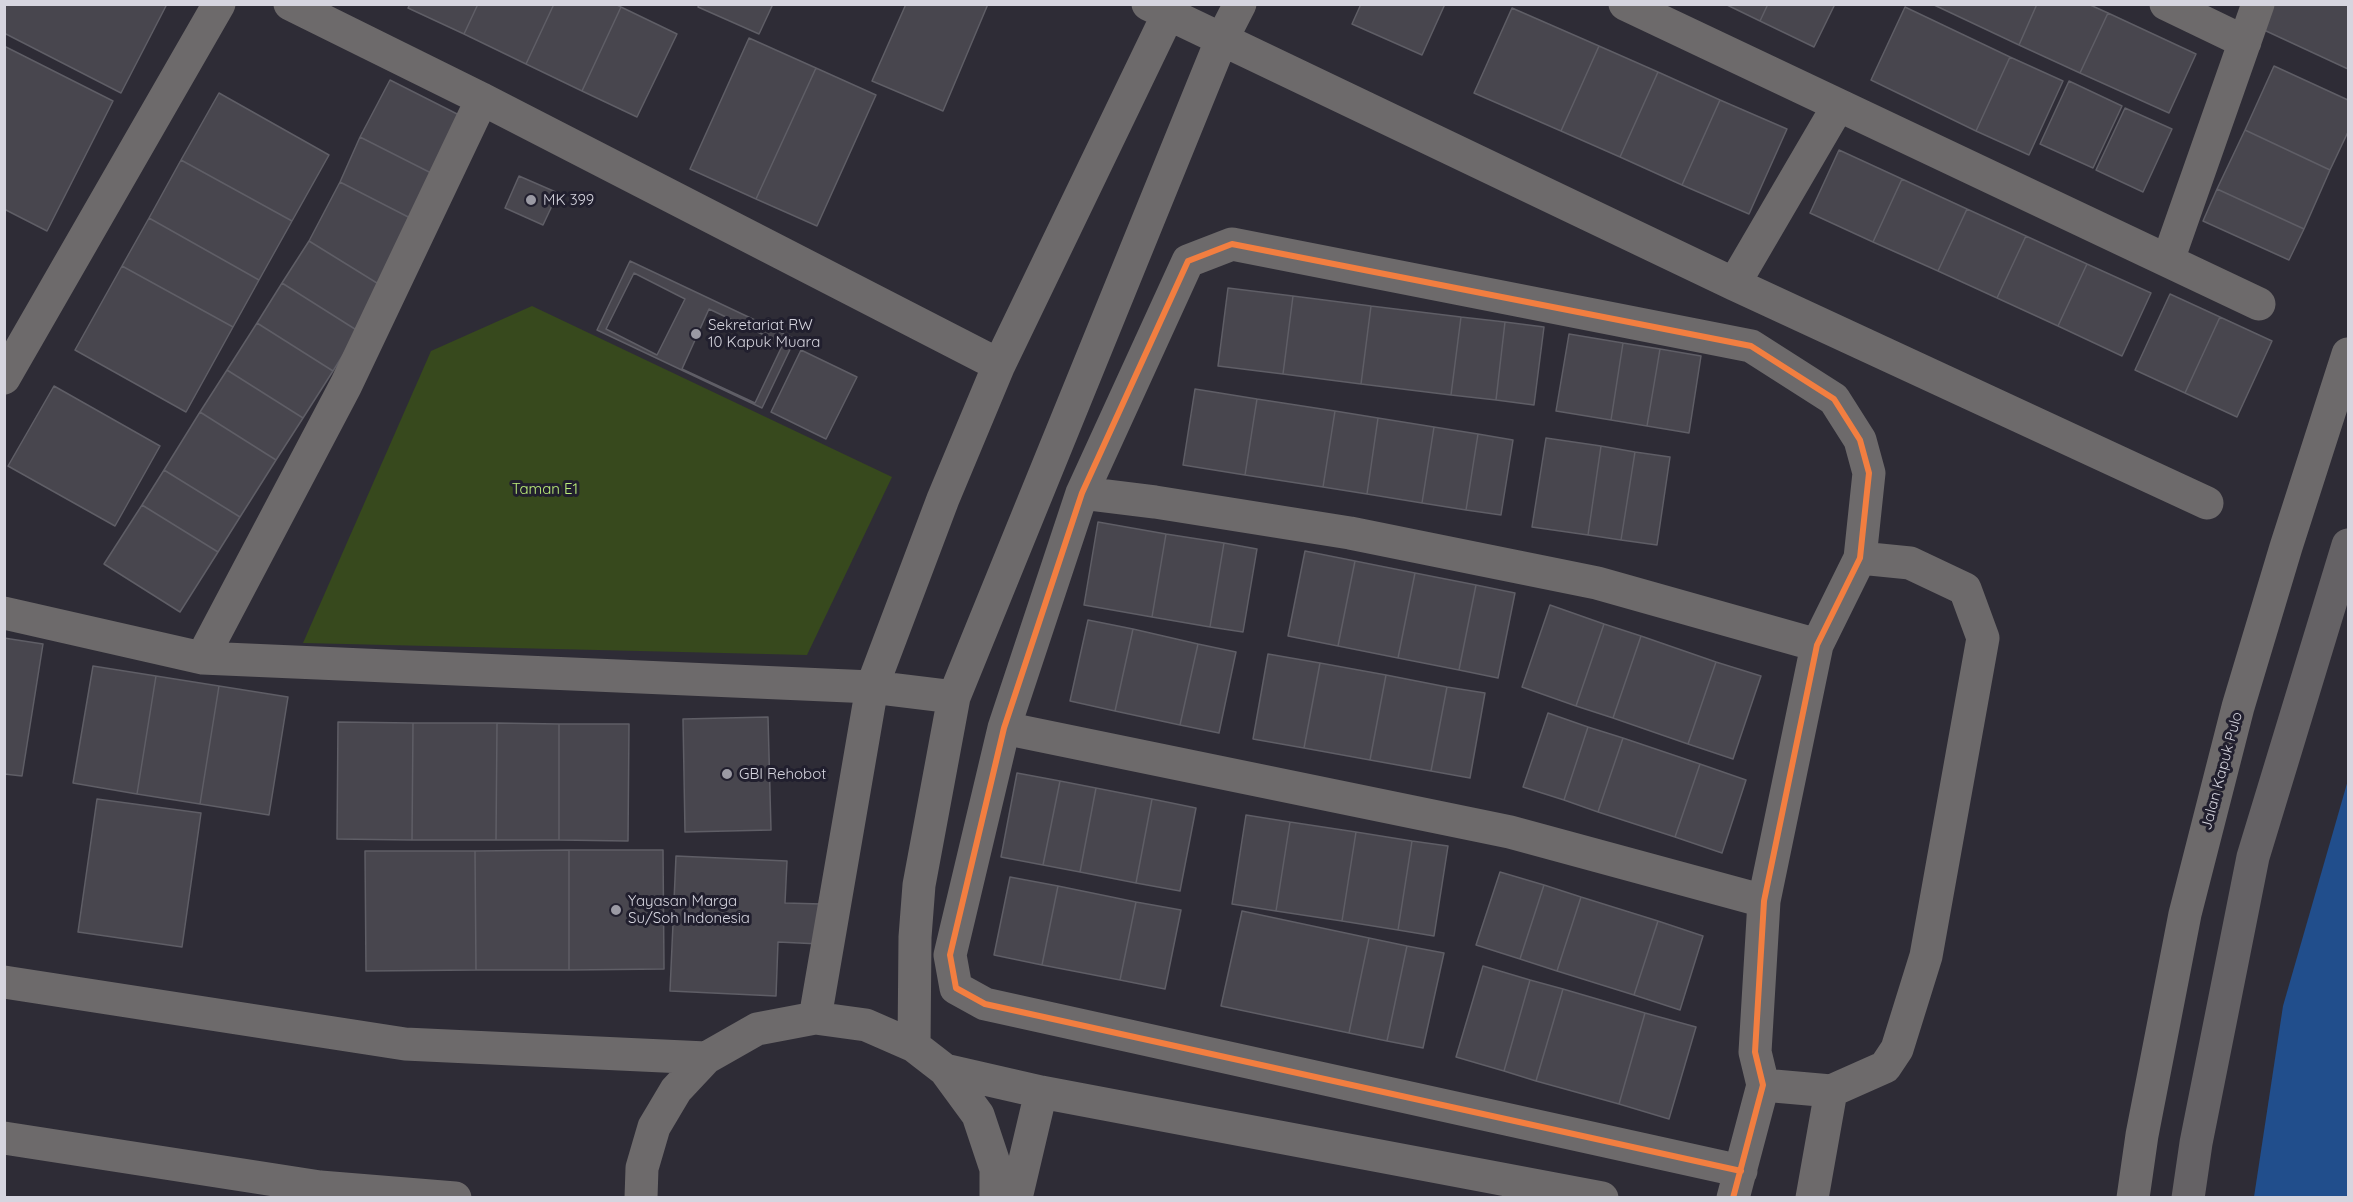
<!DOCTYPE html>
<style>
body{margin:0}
#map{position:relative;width:2353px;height:1202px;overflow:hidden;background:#2e2c36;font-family:Quicksand,sans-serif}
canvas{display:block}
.frame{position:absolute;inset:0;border:6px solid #d6d5df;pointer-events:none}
</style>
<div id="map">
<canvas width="2353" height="1202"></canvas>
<div class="frame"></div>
</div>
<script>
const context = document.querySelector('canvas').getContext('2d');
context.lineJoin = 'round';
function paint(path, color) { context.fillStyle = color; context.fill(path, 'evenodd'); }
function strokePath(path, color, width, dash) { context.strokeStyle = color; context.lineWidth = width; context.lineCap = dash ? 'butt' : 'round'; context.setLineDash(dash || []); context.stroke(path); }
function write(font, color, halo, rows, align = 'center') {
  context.font = font + ' Quicksand,sans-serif'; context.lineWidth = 6; context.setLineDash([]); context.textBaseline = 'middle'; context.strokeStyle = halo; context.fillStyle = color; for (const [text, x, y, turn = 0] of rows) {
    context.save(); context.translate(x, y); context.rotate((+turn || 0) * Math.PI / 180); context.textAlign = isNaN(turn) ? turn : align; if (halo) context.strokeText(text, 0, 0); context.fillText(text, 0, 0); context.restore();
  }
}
paint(new Path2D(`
 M532,306L892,477L807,655L303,643L431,351Z`), '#37491d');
paint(new Path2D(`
 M2348,780V1197H2254L2283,1006Z`), '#214e8c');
const building = new Path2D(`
 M4,4H167L121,93L4,33Z
 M410,4H478L464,34L408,8Z
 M478,4H554L526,64L464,34Z
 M554,4H615L621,7L582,91L526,64Z
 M699,4H773L759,34L698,7Z
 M906,4H988L943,111L872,81Z
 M1361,4H1445L1422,55L1352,24Z
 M1725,4H1768L1760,21Z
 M1768,4H1835L1814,47L1760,21Z
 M1932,4H2037L2019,45Z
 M2037,4H2088L2108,13L2080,73L2019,45Z
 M2260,4H2348V69L2251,24Z
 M621,7L677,34L637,117L582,91Z
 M1905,7L2010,57L1976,131L1871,80Z
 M1512,8L1599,46L1561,131L1474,93Z
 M2108,13L2196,54L2169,113L2080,73Z
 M749,38L816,68L756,199L690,169Z
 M4,46L113,101L47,231L4,209Z
 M1599,46L1658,72L1620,157L1561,131Z
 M2010,57L2063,81L2029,155L1976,131Z
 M2274,66L2348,100V132L2330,170L2245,130Z
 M816,68L876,95L817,226L756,199Z
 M1658,72L1720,100L1682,185L1620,157Z
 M390,80L467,119L437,176L360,137Z
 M2069,81L2122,106L2093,168L2040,144Z
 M219,93L329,155L292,221L181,160Z
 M1720,100L1787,129L1749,214L1682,185Z
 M2125,108L2172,129L2143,192L2096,170Z
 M2245,130L2330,170L2304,229L2217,189Z
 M360,137L437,176L416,221L340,182Z
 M1839,150L1902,179L1873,242L1810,213Z
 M181,160L292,221L259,280L149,218Z
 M519,176L558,193L543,225L505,208Z
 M1902,179L1967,209L1938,271L1873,242Z
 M340,182L416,221L385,288L309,241Z
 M2217,189L2304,229L2289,260L2203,221Z
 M1967,209L2026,236L1997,298L1938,271Z
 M149,218L259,280L233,327L122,266Z
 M2026,236L2087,264L2058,326L1997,298Z
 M309,241L385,288L358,331L282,283Z
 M630,261L795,339L762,408L597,330Z
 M2087,264L2151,293L2122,356L2058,326Z
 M122,266L233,327L186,412L75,350Z
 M634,273L685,299L657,355L606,329Z
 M282,283L358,331L333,371L257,323Z
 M1228,288L1293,296L1283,374L1218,366Z
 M2170,294L2220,317L2185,393L2135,370Z
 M1293,296L1371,306L1361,384L1283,374Z
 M1371,306L1461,317L1451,395L1361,384Z
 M709,309L783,344L755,403L682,369Z
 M1461,317L1505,322L1496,400L1451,395Z
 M2220,317L2272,341L2237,417L2185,393Z
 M1505,322L1544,327L1534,405L1496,400Z
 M257,323L333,371L303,418L227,370Z
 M1569,334L1623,343L1611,420L1556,411Z
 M1623,343L1660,349L1647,426L1611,420Z
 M1660,349L1701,356L1689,433L1647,426Z
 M801,350L857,377L826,439L771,412Z
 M227,370L303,418L276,460L200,412Z
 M54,386L160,446L115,526L8,466Z
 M1195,389L1257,399L1245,475L1183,465Z
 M1257,399L1335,411L1323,487L1245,475Z
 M1335,411L1378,418L1367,494L1323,487Z
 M200,412L276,460L240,517L164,470Z
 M1378,418L1434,427L1422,503L1367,494Z
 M1434,427L1478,434L1466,510L1422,503Z
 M1478,434L1513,440L1501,515L1466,510Z
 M1546,438L1601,446L1588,535L1532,527Z
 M1601,446L1635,452L1621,540L1588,535Z
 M1635,452L1670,457L1657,545L1621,540Z
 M164,470L240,517L218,552L142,505Z
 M142,505L218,552L180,612L104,564Z
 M1098,522L1166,534L1152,617L1084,605Z
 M1166,534L1224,543L1210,627L1152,617Z
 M1224,543L1257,549L1243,632L1210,627Z
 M1305,551L1355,561L1338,646L1288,636Z
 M1355,561L1415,573L1398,658L1338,646Z
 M1415,573L1476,585L1459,670L1398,658Z
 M1476,585L1515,593L1498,678L1459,670Z
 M1550,605L1604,624L1576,706L1522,687Z
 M1088,620L1133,629L1115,711L1070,701Z
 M1604,624L1641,636L1613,718L1576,706Z
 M1133,629L1198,644L1180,725L1115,711Z
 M1641,636L1716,662L1688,744L1613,718Z
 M4,638L43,644L22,776L4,774Z
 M1198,644L1236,652L1219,733L1180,725Z
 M1268,654L1320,663L1304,748L1253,739Z
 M1716,662L1761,676L1733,759L1688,744Z
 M1320,663L1386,675L1370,760L1304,748Z
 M93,666L156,676L137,794L73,783Z
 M1386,675L1447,687L1431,771L1370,760Z
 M156,676L219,686L200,804L137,794Z
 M219,686L288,697L269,815L200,804Z
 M1447,687L1485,693L1470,778L1431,771Z
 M1548,713L1588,727L1564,800L1523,787Z
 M768,717L771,830L685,832L683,719Z
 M338,722L413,723L412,840L337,839Z
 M413,723H497L496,840H412Z
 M497,723L559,724V840H496Z
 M559,724H629L628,841L559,840Z
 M1588,727L1623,738L1598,812L1564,800Z
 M1623,738L1700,764L1675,837L1598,812Z
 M1700,764L1746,780L1722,853L1675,837Z
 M1017,773L1060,781L1043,865L1001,857Z
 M1060,781L1096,788L1080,872L1043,865Z
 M1096,788L1152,799L1136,883L1080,872Z
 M97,799L201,813L182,947L78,932Z
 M1152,799L1196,808L1180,891L1136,883Z
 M1246,815L1290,822L1276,911L1232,904Z
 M1290,822L1356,832L1342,921L1276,911Z
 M1356,832L1412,841L1398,930L1342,921Z
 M1412,841L1448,846L1434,936L1398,930Z
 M569,850V970H476L475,851Z
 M569,850H663L664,969L569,970Z
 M365,851H475L476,970L366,971Z
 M676,856L787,861L785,903L822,904L820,944L778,942L776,996L670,991Z
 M1500,872L1544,885L1520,959L1476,945Z
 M1010,877L1058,886L1042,965L994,955Z
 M1544,885L1581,897L1557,971L1520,959Z
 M1058,886L1136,902L1120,980L1042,965Z
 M1581,897L1658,921L1634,995L1557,971Z
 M1136,902L1181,910L1165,989L1120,980Z
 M1242,911L1369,938L1349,1033L1221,1006Z
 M1658,921L1703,936L1680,1010L1634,995Z
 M1369,938L1407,946L1387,1041L1349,1033Z
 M1407,946L1444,953L1423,1048L1387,1041Z
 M1483,966L1530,980L1504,1071L1456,1057Z
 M1530,980L1563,989L1536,1081L1504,1071Z
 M1563,989L1645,1013L1619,1104L1536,1081Z
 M1645,1013L1696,1027L1669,1119L1619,1104Z`);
paint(building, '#48464e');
strokePath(building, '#5f5e66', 1.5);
strokePath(new Path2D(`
 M290,4L482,99L999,365
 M1148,4L1734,284L2207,503
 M1625,4L2259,304
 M2166,4L2245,42
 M2168,260L2258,4
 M1734,284L1838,106
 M4,378L219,4
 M1082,493L1155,502L1350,533L1597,583L1817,645
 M4,613L202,658L872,687L954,697
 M202,658L346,385L482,99
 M1004,728L1510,832L1764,901
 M4,982L405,1044L706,1058
 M815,1018L872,687L943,499L999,365L1173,4
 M914,1046L915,937L919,885L954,697L1221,41L1240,4
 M945,1070L1041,1092L1602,1198
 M1763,1085L1831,1091L1885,1067L1897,1049L1926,956L1983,638L1965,589L1910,563L1860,558
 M4,1138L320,1187L455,1198
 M641,1198L642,1168L654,1127L676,1090L706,1058L757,1029L815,1018L866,1025L914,1046L945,1070L978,1115L996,1169V1198
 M1016,1198L1041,1092
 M1733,1198L1763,1085L1755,1052L1764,901L1817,645L1860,558L1869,473L1860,440L1834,399L1751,346L1232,244L1188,261L1082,493L1004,728L950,955L956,988L985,1004L1741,1171
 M1812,1198L1831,1091
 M2133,1198L2142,1135L2185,914L2238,707L2286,547L2348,354`), '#6d6a6b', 33);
strokePath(new Path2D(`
 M2188,1198L2196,1143L2253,857L2348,545`), '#656265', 33);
strokePath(new Path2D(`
 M1733,1198L1763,1085L1755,1052L1764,901L1817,645L1860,558L1869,473L1860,440L1834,399L1751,346L1232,244L1188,261L1082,493L1004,728L950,955L956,988L985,1004L1741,1171`), '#f27e40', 6);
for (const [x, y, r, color] of [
 [531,200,6,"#9b9aa4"],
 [696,334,6,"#9b9aa4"],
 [727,774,6,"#9b9aa4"],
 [616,910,6,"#9b9aa4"]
]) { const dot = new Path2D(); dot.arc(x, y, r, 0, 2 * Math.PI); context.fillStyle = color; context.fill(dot); strokePath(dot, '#211f2e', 2); }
write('15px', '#d6d5df', '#211f2e', [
 ["MK 399",543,200],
 ["Sekretariat RW",708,325],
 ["10 Kapuk Muara",708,342],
 ["GBI Rehobot",739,774],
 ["Yayasan Marga",628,901],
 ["Su/Soh Indonesia",628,918]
], 'left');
write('15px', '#bcee7a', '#211f2e', [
 ["Taman E1",545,489]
]);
write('15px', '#d6d5df', '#211f2e', [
 ["Jalan Kapuk Pulo",2222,771,-75]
]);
</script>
